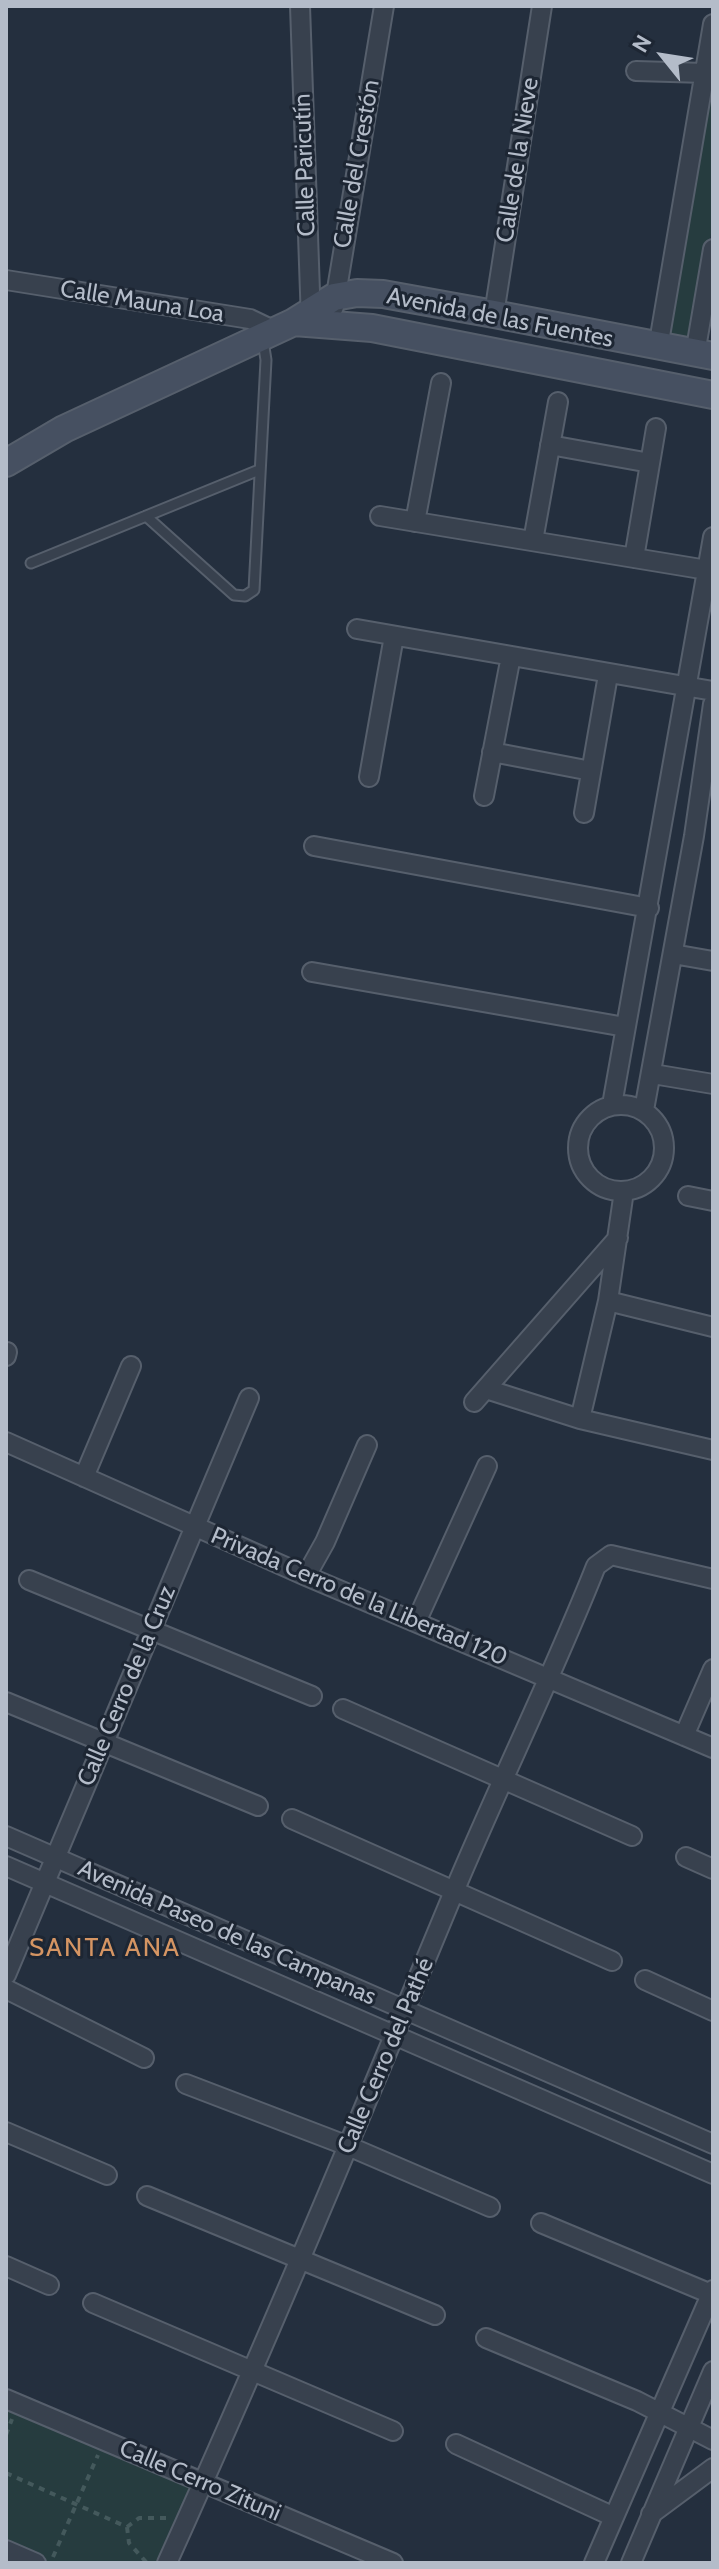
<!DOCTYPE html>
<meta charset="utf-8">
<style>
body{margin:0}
#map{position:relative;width:719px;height:2569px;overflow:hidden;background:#242f3e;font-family:Cabin,sans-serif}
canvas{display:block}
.frame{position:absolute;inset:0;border:8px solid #b4bcc9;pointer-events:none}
.north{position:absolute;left:623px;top:16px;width:80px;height:80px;-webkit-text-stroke:6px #1d2633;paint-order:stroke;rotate:300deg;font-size:22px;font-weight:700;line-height:32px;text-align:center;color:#b4bcc9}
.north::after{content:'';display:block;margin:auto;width:28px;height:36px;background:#b4bcc9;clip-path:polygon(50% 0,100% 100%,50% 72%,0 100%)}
</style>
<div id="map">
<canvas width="719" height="2569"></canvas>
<div class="frame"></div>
<div class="north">N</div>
</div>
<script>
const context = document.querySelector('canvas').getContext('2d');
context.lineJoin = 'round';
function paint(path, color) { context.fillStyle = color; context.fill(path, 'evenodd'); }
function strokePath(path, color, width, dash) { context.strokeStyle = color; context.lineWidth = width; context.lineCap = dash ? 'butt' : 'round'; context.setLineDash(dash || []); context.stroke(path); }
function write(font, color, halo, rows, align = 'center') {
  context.font = font + ' Cabin,sans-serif'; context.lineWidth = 6; context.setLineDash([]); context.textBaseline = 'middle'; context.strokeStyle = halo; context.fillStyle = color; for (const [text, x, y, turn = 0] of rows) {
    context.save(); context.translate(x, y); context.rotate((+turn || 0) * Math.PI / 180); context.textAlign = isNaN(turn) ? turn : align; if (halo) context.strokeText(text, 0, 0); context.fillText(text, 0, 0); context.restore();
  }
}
paint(new Path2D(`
 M713,39V223L691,343L665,337Z
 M6,2407L191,2484L157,2563H44L6,2546Z`), '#263c3f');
const lane = new Path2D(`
 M146,516L234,595L245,596L254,590L266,360L263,341
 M31,563L259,470`);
const street = new Path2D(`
 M300,6L311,321
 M636,71L705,73
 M6,280L250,319L275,331
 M334,307L384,6
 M494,314L542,6
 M658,348L713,24
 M695,354L713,249
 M550,445L650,463
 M380,516L707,570
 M415,522L441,383
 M533,541L558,402
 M634,558L656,428
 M357,629L713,691
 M492,752L591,771
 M369,777L394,636
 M484,796L511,656
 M584,813L608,675
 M314,846L649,908
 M673,954L713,961
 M312,972L625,1027
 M653,1074L713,1084
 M578 1148a43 43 0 1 1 86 0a43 43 0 1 1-86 0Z
 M612,1105L713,537
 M644,1110L694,836L713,704
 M688,1196L713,1201
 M608,1301L713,1327
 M6,1356L7,1352
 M486,1389L580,1419L713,1450
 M474,1402L618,1238
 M580,1419L608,1301L624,1191
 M6,1442L306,1576L713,1748
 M84,1477L131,1366
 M306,1576L325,1542L367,1445
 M29,1580L312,1696
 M417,1620L487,1466
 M6,1702L258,1806
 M343,1709L632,1836
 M684,1736L713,1669
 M292,1819L612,1961
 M6,1836L713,2144
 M686,1857L713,1869
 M6,1866L713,2174
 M6,1975L249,1398
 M645,1980L713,2011
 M6,1989L144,2058
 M186,2084L348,2146L490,2207
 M6,2132L107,2175
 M147,2196L435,2315
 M541,2223L711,2294
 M6,2266L49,2285
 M93,2303L393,2431
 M486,2338L637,2401L713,2440
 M6,2399L393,2563
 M456,2444L614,2517
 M651,2514L713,2468
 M6,2550L36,2563
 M167,2563C267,2342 360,2118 453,1894C499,1784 552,1677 596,1566L611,1555L713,1579
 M594,2563L713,2290
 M631,2563L713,2371`);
const secondary = new Path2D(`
 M294,322L372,328L713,395
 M6,463L64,429L294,322L334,297L357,293L383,294L494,314L713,356`);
strokePath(lane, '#565f6c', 13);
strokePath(street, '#565f6c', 22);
strokePath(secondary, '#565f6c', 30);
strokePath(new Path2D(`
 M6,2435L12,2419
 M6,2473L127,2527
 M127,2527L139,2518H170
 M127,2527L129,2543L147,2563
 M53,2557L98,2455`), '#44595c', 4, [6, 6]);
strokePath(lane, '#38414e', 9);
strokePath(street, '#38414e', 18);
strokePath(secondary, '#465061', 26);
write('24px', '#b4bcc9', '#1d2633', [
 ["Calle de la Nieve",518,160,-81],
 ["Calle del Crestón",357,164,-80],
 ["Calle Paricutín",305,165,-92],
 ["Calle Mauna Loa",142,302,9],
 ["Avenida de las Fuentes",500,318,11],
 ["Privada Cerro de la Libertad 120",359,1597,23],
 ["Calle Cerro de la Cruz",127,1686,-67],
 ["Avenida Paseo de las Campanas",227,1933,24],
 ["Calle Cerro del Pathé",386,2056,-67],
 ["Calle Cerro Zituni",200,2481,23]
]);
context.letterSpacing = '2px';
write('26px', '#d59563', '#1d2633', [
 ["SANTA ANA",105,1948]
]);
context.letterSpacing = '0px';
</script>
